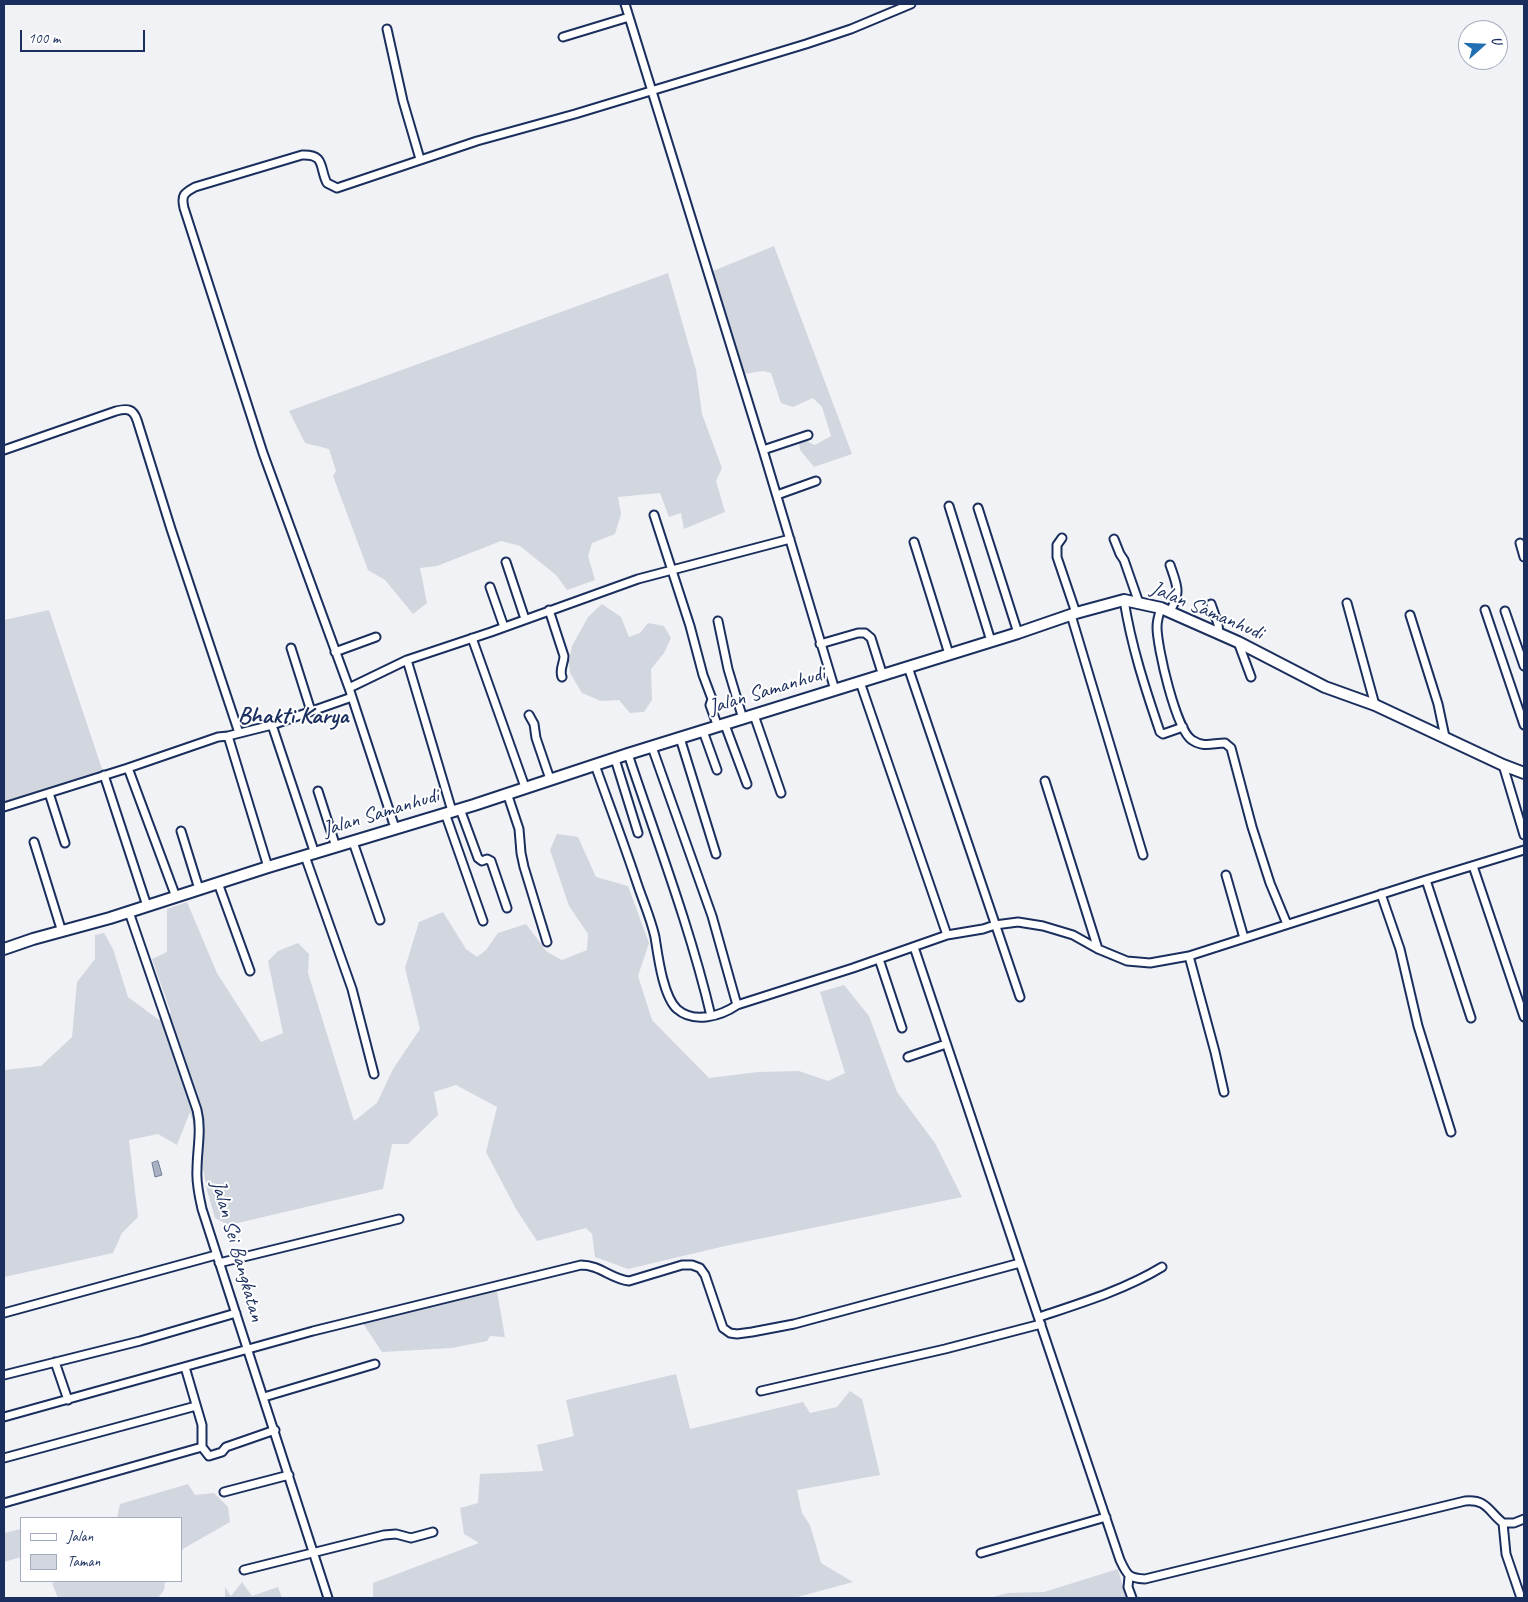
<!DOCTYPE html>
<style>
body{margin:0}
#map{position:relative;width:1528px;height:1602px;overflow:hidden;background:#f1f2f5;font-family:Caveat,sans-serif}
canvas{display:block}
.frame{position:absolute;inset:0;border:5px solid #1b2f5e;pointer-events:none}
.legend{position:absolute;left:20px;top:1517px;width:162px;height:65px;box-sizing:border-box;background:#fff;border:1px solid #a4acbf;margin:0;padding:6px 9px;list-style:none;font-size:15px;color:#1b2f5e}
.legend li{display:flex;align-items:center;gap:10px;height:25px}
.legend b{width:25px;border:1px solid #a4acbf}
.north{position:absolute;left:1458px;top:20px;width:50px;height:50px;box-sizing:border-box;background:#fff;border:1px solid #a4acbf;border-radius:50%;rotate:70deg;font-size:14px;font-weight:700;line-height:20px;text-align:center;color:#1b2f5e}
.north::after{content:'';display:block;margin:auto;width:18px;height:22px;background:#1f6fb2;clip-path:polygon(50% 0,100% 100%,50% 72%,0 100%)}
.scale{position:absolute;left:20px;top:30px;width:125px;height:22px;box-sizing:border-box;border:2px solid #1b2f5e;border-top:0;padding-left:6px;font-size:15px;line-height:18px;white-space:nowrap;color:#1b2f5e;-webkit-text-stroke:4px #fff;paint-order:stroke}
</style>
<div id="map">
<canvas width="1528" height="1602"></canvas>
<div class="frame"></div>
<ul class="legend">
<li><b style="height:6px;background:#fff"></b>Jalan</li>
<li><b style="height:14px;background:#d2d6df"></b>Taman</li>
</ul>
<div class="north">U</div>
<div class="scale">100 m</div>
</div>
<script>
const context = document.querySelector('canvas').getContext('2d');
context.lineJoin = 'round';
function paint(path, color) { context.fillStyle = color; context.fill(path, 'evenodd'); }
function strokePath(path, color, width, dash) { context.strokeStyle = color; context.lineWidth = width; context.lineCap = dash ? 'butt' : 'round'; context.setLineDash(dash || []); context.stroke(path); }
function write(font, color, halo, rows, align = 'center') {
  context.font = font + ' Caveat,sans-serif'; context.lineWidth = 4; context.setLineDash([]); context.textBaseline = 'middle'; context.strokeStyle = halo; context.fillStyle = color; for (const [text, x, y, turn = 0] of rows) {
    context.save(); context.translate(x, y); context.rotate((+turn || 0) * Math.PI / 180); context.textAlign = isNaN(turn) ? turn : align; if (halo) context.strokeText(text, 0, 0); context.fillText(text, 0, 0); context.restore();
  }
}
paint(new Path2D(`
 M774,246L852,454L814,467L800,450L799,443L804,440L815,445L831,436L822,407L813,398L793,407L781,403L771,373L763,371L744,374L713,271Z
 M668,273L696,370L702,414L722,468L716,481L725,512L684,529L681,513L669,517L660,493L618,497L621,514L615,534L592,543L588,556L595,580L567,590L556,575L520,546L501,541L437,566L420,568L427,603L413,614L385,580L368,570L333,476L336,471L329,449L305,443L289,411Z
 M602,604L621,617L629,637L640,633L648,623L664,626L671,638L664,653L651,669L652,700L644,712L630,713L619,700L601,701L582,693L570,673L569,661L572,646L588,617Z
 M49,610L104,775L4,805V620Z
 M557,834L578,837L596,877L628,886L649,943L638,976L652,1020L709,1078L758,1072L799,1071L828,1081L845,1073L820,992L844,985L869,1016L897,1092L935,1143L962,1197L725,1246L628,1269L595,1257L592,1234L586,1228L537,1241L516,1209L486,1152L497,1107L456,1085L434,1092L438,1115L408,1144H392L383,1189L229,1225L215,1218L207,1190L198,1141L190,1112L177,1145L158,1134L129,1140L138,1217L122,1233L113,1253L4,1277V1070L41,1066L72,1037L77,982L95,959V935L104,933L113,949L128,997L159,1020L171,1013L152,959L167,952V909L187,902L217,973L261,1042L283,1033L268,961L278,951L298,943L309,954L308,973L354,1121L377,1103L393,1069L420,1029L405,968L419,922L443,912L466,949L477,957L486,950L498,933L526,924L547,952L562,960L587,950L588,934L569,906L550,850Z
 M496,1286L505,1337L490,1336L487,1341L452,1348L382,1352L360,1319Z
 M676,1374L690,1429L803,1402L810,1413L837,1407L850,1391L862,1399L880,1475L797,1490L802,1513L810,1525L821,1563L853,1582L794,1598H373V1583L479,1543L464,1534L460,1508L478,1503L480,1474L543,1471L537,1445L574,1436L566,1400Z
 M188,1484L195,1495L214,1493L228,1507L230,1522L181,1550V1518H117L120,1504Z
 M21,1529V1557L4,1562V1533Z
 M1118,1569L1126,1598H989L1008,1593L1044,1592Z
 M58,1581H165L164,1590L158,1598H58L52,1583Z
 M242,1582L252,1596L278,1587L282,1598H225V1587L231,1596Z`), '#d2d6df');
const water = new Path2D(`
 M158,1161L162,1175L155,1177L152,1163Z`);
paint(water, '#a8b0c2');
strokePath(water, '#707c9a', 1);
const street = new Path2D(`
 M625,4L763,450L835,690
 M387,29L403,101L420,159
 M563,37L629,17
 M4,450L116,411C128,408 133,409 137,420L171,529L239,733
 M763,450L808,435
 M777,495L816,481
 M949,506L991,641
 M978,508L1018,633
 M654,515L690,626L703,675L712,699L710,705L718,727
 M1062,538L1057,545V557L1076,613
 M1114,539L1120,554L1124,560L1139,603
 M914,542L949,654
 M1520,543L1524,557
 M506,562L525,619
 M490,587L504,627
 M1124,600C1131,645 1145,688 1160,732L1163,734L1183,727
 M1347,603L1375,705
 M1211,604L1218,624L1219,634
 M1161,608C1159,614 1157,621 1157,627C1157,647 1176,730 1192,740C1204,748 1213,743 1225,743L1231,748L1252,827L1270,883L1287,924
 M549,610L564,656C564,664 559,669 562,677
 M1485,610L1524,725
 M1505,611L1524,666
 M1169,612C1182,594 1177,585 1170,565
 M1071,615L1143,855
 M1410,615L1438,704L1445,737
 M718,621L728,669L743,719
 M472,638L525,787
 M1238,642L1251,677
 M820,644L858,633H865L871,638L883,676
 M291,648L311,711
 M335,652L376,637
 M407,660L452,811
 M908,667L1020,997
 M860,682L947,935
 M349,688L407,660L491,632L638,579L790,539
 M529,715L534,724L536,738L550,779
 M754,715L781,793
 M272,725L315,854
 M725,725L747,784
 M703,731L717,770
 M680,738L716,854
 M652,747L712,916L737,1005
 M628,754C657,841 690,927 711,1016
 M615,759L638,833
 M595,765C609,804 624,844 637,883C643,901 651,919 655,937C658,956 663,996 677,1009C694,1024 721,1016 737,1005L853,968L947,935L983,929L995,925L1018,922L1043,926L1073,935L1098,949L1127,961L1150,963L1189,956L1426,880L1524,850
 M1503,765L1524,835
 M128,768L176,897
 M104,775L147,906
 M1045,781L1098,949
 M318,791L336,847
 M49,793L65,843
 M507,793L519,829L521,853L524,867L547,942
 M4,807L128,768L218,737L228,736
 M460,809L478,858L482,861L487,859L491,861L507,908
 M445,813L483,921
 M395,828L349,688L263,453L184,208C181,195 184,193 195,187L302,155C326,154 319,168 327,183L337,188L477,141L575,114L806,44L851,29L911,4
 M181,831L199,889
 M34,842L62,932
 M353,842L380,920
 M305,856L352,989L374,1074
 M1473,866L1524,1017
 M268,867L228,736L272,725L352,697
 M1226,875L1244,938
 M1426,880L1471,1018
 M218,883L250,971
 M1381,894L1400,949L1418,1026L1451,1132
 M129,912L197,1110C202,1130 197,1149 197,1170C196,1183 199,1196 202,1209L328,1598
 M914,947L1020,1263
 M1189,956L1215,1052L1224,1092
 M879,959L902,1028
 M908,1057L946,1044
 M219,1263L399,1219
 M4,1313L216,1255
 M1039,1317C1081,1303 1124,1290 1162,1267
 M55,1362L68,1400
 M4,1375L140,1341L236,1313
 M761,1391L945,1349L1041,1324
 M264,1397L375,1364
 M4,1417L313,1331L581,1265C600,1265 611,1279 629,1281L682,1265H692L700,1268L705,1275L723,1328L730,1333L737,1334L752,1332L794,1324L1020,1263L1120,1560C1127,1575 1128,1578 1145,1579L1465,1501C1487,1499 1488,1511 1503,1523H1514L1524,1519
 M202,1447L209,1456L222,1452L226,1447L275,1430
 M4,1458L196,1406
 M224,1492L289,1475
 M4,1503L202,1447V1425L185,1367
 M1503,1523L1506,1554L1521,1598
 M981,1553L1106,1517
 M244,1570L384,1535L396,1534L411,1538L433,1532
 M1129,1577L1128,1587L1132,1598`);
const secondary = new Path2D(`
 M4,949L33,939L110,918L268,867L474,805L628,754L1018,633L1076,613L1124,600L1161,608L1238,642L1325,687L1375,705L1503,765L1524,773`);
strokePath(street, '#1b2f5e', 11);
strokePath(secondary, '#1b2f5e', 14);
strokePath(street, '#fff', 7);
strokePath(secondary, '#fff', 10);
write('21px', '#1b2f5e', '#fff', [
 ["Jalan Samanhudi",1207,611,23],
 ["Jalan Samanhudi",767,691,-17],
 ["Jalan Samanhudi",381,813,-17],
 ["Jalan Sei Bangkatan",237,1251,74]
]);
write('bold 24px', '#1b2f5e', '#fff', [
 ["Bhakti Karya",293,717]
]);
</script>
